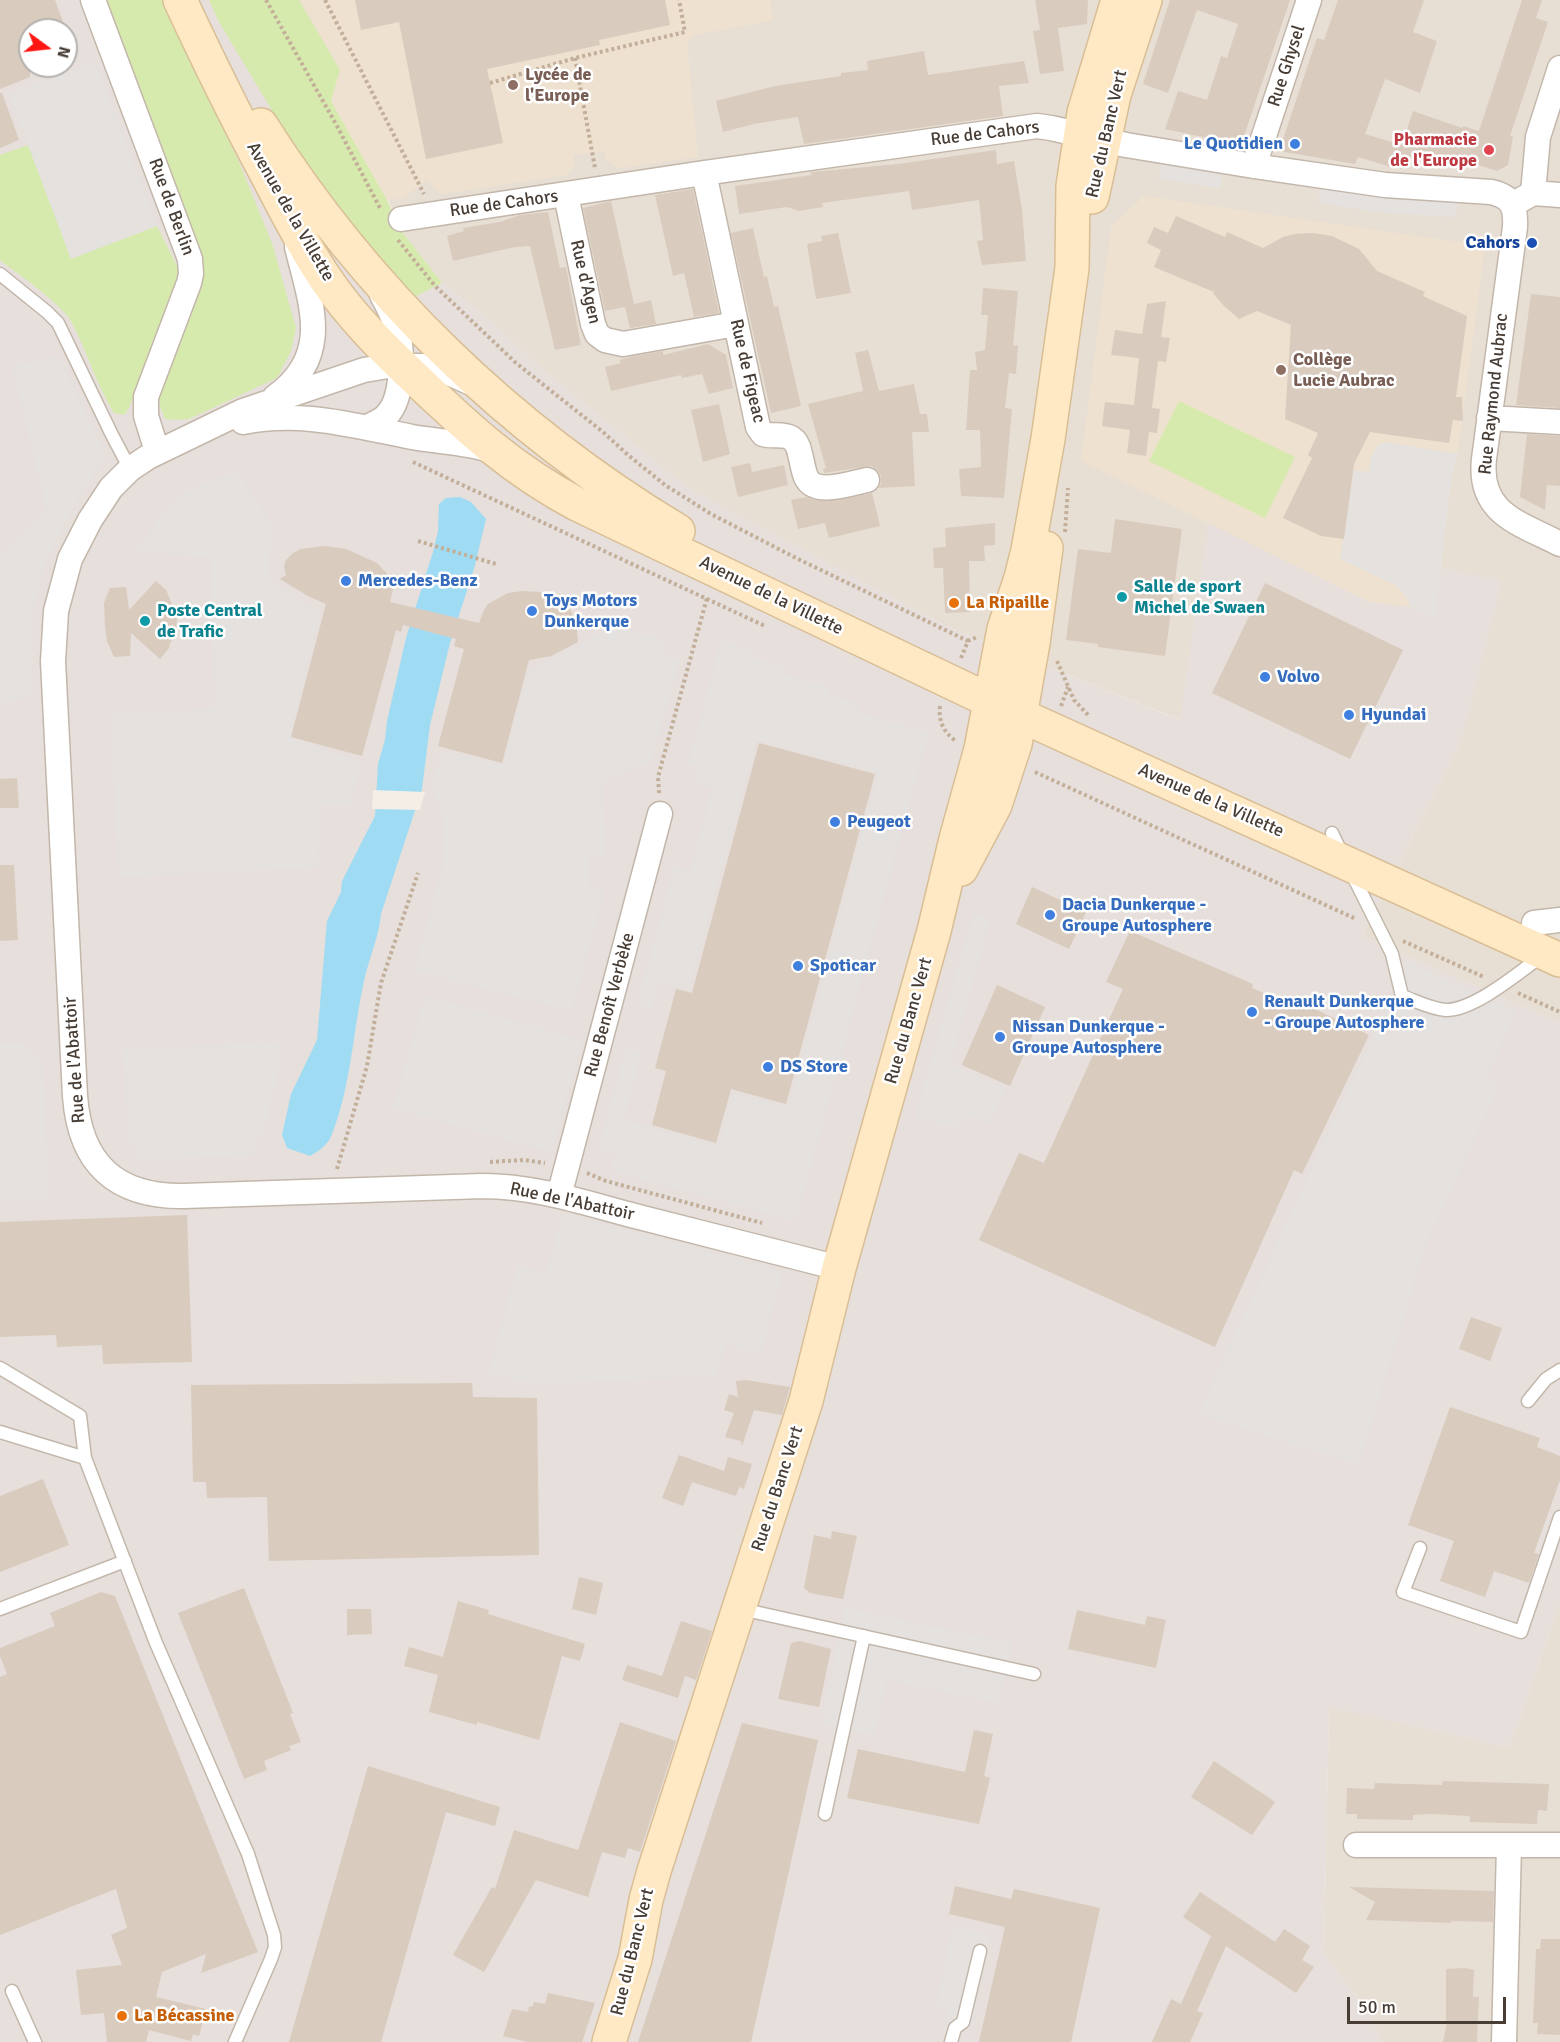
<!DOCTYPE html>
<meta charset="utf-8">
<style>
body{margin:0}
#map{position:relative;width:1560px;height:2042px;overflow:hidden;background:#f4eee6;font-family:Signika,sans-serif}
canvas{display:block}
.north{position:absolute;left:18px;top:18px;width:60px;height:60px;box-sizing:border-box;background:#fff;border:2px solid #b5b1ae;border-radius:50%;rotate:105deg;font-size:16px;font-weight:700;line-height:24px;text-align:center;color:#473d35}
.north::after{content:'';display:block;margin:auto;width:21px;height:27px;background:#ff1612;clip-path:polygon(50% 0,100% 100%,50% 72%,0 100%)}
.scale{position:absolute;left:1347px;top:1997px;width:159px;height:27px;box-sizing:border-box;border:3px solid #473d35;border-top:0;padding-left:8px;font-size:18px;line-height:21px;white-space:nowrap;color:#473d35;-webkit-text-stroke:4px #fff;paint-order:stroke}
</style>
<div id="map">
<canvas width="1560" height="2042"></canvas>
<div class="north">N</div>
<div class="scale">50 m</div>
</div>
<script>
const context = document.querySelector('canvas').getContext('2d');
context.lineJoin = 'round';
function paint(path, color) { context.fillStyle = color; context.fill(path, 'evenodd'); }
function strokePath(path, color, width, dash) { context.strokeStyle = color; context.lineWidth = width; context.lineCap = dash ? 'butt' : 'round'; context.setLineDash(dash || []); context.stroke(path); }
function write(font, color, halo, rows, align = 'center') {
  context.font = font + ' Signika,sans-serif'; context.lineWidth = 5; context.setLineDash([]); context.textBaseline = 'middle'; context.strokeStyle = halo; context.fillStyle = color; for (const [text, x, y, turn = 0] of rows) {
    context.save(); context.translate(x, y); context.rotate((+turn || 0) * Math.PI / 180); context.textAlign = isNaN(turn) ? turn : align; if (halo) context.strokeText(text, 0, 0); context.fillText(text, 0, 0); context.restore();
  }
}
paint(new Path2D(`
 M299,0H1560V1023L1362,936L1462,738L1435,618L1181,720L948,627L735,514L688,488L540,367L483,314L442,283L403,233Z
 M1560,1604V2042H1382L1369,2013L1324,1953L1329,1706L1509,1748Z`), '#e8dfd4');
paint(new Path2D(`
 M0,0H299L340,70L331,101L387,200L403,233L442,283L483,314L540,367L688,488L948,627L1180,720L1208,523L1370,602L1411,607L1434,618L1441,567L1502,581L1462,738L1362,936L1560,1023V1604L1509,1748L1329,1707L1324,1953L1369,2013L1382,2042H0ZM30,30H66V66H30Z`), '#e6dfdb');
paint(new Path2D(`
 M299,0H770L774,20L694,35L687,42L698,157L620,168L606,160L604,150L573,155L574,165L567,175L441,194L427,180L404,198L387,200L331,101L340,69Z
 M1144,196L1485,246L1458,451L1451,482L1435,618L1411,607L1370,602L1081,461L1111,227Z`), '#eee1cf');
paint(new Path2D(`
 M105,0H163L239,162L273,246L296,328L291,351L277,378L189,419L177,420L165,419L160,406L158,394L163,375L203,279L200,261L181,200Z
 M209,0H299L340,70L331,101L387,200L403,233L442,283L412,298L306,167L219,22Z
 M28,145L71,258L157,226L181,274L129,408L124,415L114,413C96,384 87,351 71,321C61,304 17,273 0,260V155Z
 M1179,401L1295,457L1265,518L1149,461Z`), '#d7eaad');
paint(new Path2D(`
 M95,62L157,226L71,259L9,94Z
 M1161,162L1223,171L1220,188L1159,179Z
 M1320,188L1387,196L1458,202L1456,217L1386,213L1318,203Z
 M59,356L106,456L68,515L49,555L41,577L32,617L31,638L33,693L0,707V554L47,512L12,366Z
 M1381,443H1391L1453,453L1458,451L1451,482L1435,618L1411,607L1405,595L1395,585L1340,559L1353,475L1350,473L1351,470L1369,472L1371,457L1375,449Z
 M238,472L274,526L267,578L320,613L291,736L321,749L362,762L349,805H319L318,867L119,877L110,714L215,709L210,557L134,551L163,514L189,491L213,479Z
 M614,626L665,640L662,655L680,660L651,761L602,782L605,857L588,856L590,876L588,885L605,891L572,1011L414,970L443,864L442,810L431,788L442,752L503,765L529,671Z
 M721,641L753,650L751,657L783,666L781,674L829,687L828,695L859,703L857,713L929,732L796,1221L611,1171L615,1155L598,1150L626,1048L642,1052L624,1120L719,1146L734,1093L788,1108L878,773L757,740L689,990L659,982L651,1010L637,1006L674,867L690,871L712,788L693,782L697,767L688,764Z
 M973,914L991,919L950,1064L1005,1089L990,1124L964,1115L960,1129L915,1117Z
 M1407,962L1517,1012L1486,1078L1500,1085L1426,1245L1359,1465L1198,1414Z
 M425,996L583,1040L551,1152L393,1108Z
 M281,1042L282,1058L262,1138L254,1139L255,1155L138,1160L137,1144H128L124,1049Z
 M0,1044H23L42,1058L49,1200H0Z
 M563,1213L783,1271L761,1355L726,1344L715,1376L534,1384L489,1373L517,1265L546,1273Z
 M845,1608L1012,1643L999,1703L887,1680L875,1735L821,1724Z
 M953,1927L991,1935L970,2036L943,2030L948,2008L936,2005Z`), '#e4e1de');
paint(new Path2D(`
 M460,497L471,502L486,519L474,569L450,643L430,725L422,789L381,914C379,937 369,958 364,981C353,1031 351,1086 332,1134C328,1145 319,1151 310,1156L287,1148L282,1135L291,1094L317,1040L327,921L341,892L342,881L375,816L378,764L385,740L387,721L406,638L433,552L438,531L439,504L446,498Z`), '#9fdcf4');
paint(new Path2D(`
 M373,790L425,792L420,810L372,809Z`), '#f4eee6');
paint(new Path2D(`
 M0,0H55L66,30H30V77L0,89Z
 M355,0H665L670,25L599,40L600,45L487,69L503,143L426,159L399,22L361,30Z
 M1035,0H1088L1087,24L1058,28L1064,71L1040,74L1033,31L1040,30Z
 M1170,0H1290L1241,145L1165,129L1178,91L1207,100L1221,56L1227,58L1238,24L1197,10L1168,93L1143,84Z
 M1338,0H1424L1413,32L1437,41L1420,93L1385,79L1365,134L1402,145L1413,111L1462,128L1463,126L1479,131L1522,0H1542L1536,18L1548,22L1510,136L1513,137L1508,165L1497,171L1472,163L1471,168L1417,151L1415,158L1411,156L1407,169L1394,168L1358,157L1355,164L1279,151L1317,38L1324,40Z
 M924,51L928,75L1024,61L1029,83L999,86L1003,116L804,144L798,117L754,124L723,132L716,101L775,86L841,76V73L868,70L867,61Z
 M0,93H2L19,140L0,148Z
 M996,150L997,164L1014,161L1022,210L1026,261L982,265L977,241L983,240L979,200L912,210L909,191L822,203L823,207L799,211L787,207L739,214L735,186L812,175L811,172L823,171L898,164Z
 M693,189L719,313L694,317L684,273L673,276L655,195Z
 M611,201L634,304L651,300L656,324L630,328L625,307L629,306L605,311L583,208Z
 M548,212L560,268L566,267L581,345L555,350L530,246L515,247L453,261L447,236L464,231L463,228L500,222L520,215Z
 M1176,216L1225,237L1227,232L1263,248L1283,237L1295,234L1312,233L1332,236L1359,249L1377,271L1425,292L1423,296L1467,316L1456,397H1462L1463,421L1453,420L1449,443L1370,432L1354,464L1344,539L1321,536L1283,518L1312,458L1308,455L1318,433L1285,419L1291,325L1257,311L1239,319L1224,306L1213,293L1214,292L1154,267L1161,250L1147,243L1154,227L1168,233Z
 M753,228L764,277L767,276L774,307L778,306L801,406L771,413L731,233Z
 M838,233L851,293L816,299L807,244L822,241L821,236Z
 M983,288L1018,291L1013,346L1018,345L1016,374L1009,373L1005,408L1012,409L1004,498L961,496L959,469L981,467L980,430H966L970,370H977L975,352L985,350L988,315H981Z
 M1531,294L1560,297V408L1516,405Z
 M1166,301L1161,337L1170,338L1166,362L1158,361L1152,408L1160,409L1157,433L1149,432L1146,456L1127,453L1130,430L1102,426L1105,402L1134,405L1139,358L1111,355L1115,330L1142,334L1147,304Z
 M708,344L726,355L733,388L709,394L702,374L682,378L681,375L611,391L605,367L621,363L620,360L634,356L663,351V355Z
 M868,350L879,391L914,384L920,414H927L929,432H912L915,486L878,488L881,484V476L877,470L871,466L824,473L823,469L826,468L808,404L863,391L855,353Z
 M719,404L730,454L703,462L691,410Z
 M1527,434L1560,436V486L1547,485L1545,510L1520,497Z
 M750,463L752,472L784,465L788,485L738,497L731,467Z
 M872,493L880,526L829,538L825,523L798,529L791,500L806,497L815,500L835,501Z
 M1115,519L1182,529L1165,656L1098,647V644L1066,640L1078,549L1111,553Z
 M995,523V545L984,546L985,561H969L970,612L945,613L943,568H934L933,548L946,547L945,528Z
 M325,546L346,549L377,563L388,575L392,582L393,589L390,602L479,623L484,610L488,604L508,593L522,591L539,592L555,597L568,606L576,620L578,642L551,656L529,660L502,763L438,746L464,649L454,646L456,639L403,625L401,632L396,630L362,756L291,737L326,604L308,596L280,579L286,575L284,566L286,560L293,553L301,549Z
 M156,581L166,590L177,616L176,631L169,646L170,647L160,659L131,633L130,656L114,657L107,641L105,626L104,603L110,588L126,587L129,610Z
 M1265,583L1403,650L1350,759L1212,693Z
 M759,743L875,774L786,1104L731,1089L716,1143L652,1125L666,1071L655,1068L676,989L692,993Z
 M17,778L19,808H0V779Z
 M0,865H14L18,940L0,941Z
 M1032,887L1086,912L1069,949L1016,924Z
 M1130,931L1253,984L1252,988L1285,1002L1288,996L1369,1035L1302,1174L1294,1170L1215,1347L979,1240L1019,1153L1044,1163L1123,989L1106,982Z
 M997,985L1045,1007L1010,1086L962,1065Z
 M187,1215L192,1362L103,1364L102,1345L57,1347L56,1335L0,1337V1222Z
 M1471,1317L1502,1328L1490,1361L1459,1349Z
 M746,1380L790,1387L782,1415L754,1410L742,1446L741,1441L725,1437L734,1413L724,1410L729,1394L738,1397L736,1381Z
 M472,1383L473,1397L537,1398L539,1555L269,1561L267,1497L207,1498L206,1482H193L191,1385Z
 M1450,1407L1540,1438L1537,1447L1560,1456V1480L1534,1553L1539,1554L1529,1583L1494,1571L1485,1597L1440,1581L1454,1541L1408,1525Z
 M679,1455L724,1471L728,1457L752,1464L744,1489L739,1487L736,1496L692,1482L683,1506L662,1498Z
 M43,1479L69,1545L0,1572V1496Z
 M832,1531L857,1536L843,1599L810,1593L804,1588L814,1535L831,1539Z
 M579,1577L603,1583L596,1615L572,1609Z
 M244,1588L293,1713L290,1714L301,1742L289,1746L291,1750L264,1761L267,1770L244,1779L178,1613Z
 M101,1592L115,1596L258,1952L201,1973L206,1954L162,1972L156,1997L206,2009L199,2036L193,2034L191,2041L149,2030L146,2042H107L104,2013L81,2015L76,1970L122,1965L111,1935L127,1928L116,1889L0,1935V1677L7,1674L0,1656V1648L55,1626L50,1613Z
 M458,1601L489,1610L488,1614L585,1644L580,1661L562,1656L539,1740L477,1722V1725L429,1712L438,1675L404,1666L409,1647L443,1657Z
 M347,1609H371L372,1634L347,1635Z
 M1077,1610L1145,1625L1147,1616L1166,1620L1156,1668L1068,1649Z
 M681,1621L712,1631L696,1680L685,1676L678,1698L622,1680L627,1665L662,1676Z
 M800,1641L831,1649L819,1707L778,1699L791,1643Z
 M620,1722L676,1741L640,1852L628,1848L625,1858L602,1852L588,1897L536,1880L484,1972L453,1955L492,1887L495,1889L514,1830L578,1850Z
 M742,1723L818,1740L751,2042H638Z
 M974,1730L993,1734L984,1776L990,1778L979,1824L847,1798L858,1749L965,1772Z
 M1214,1761L1275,1802L1252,1835L1191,1797Z
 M368,1766L500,1807L495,1826L446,1812L381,2042H289Z
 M1443,1781L1549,1784L1547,1811L1538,1810L1537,1824L1470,1822V1816L1431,1814L1413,1815V1820L1357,1819V1814H1346L1347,1788L1374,1789L1375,1783L1442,1785Z
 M955,1886L1011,1899L1014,1889L1100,1908L1071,2042H979L1005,1927L949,1914Z
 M1349,1887L1494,1891L1493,1922L1451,1921V1923L1366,1920L1375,1902Z
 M1200,1892L1275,1942L1284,1929L1310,1946L1302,1960L1314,1967L1296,1993L1226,1946L1197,2011L1203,2013L1190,2042H1152L1171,1999L1181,2004L1211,1936L1183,1917Z
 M1541,1939H1560V2035L1537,2034L1538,2023H1533L1536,1949H1540Z
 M1465,1968L1474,1970L1473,1997H1479L1477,2042H1443L1446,2027V1969Z
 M548,1993L595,2003L582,2042H528L503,2036L512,2009L528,2012L529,2007L533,2006L534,2002L545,2004Z`), '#d9cbbe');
const lane = new Path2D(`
 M0,274L47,312L58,323L112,435L130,469
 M1332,833L1342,854
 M1351,872L1392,954L1402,996C1416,1001 1431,1009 1446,1010C1475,1010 1521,971 1543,955
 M0,1368L80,1416L85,1458
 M1528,1401L1546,1379L1560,1370
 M0,1432L85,1458L156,1643L248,1854L274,1935L275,1947L271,1959L235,2042
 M1420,1548L1403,1592L1521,1632L1560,1517
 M0,1609L125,1561
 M741,1609L1034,1674
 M825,1814L864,1636
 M12,1991L35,2042
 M951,2042L955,2028L963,2022L980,1951`);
const street = new Path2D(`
 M93,0L190,259L191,274L189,283L146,397V416L157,451
 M1254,166L1309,0
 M704,173L758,427L763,434C772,437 783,433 791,438C796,441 799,448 800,454C802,461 803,470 806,477C815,497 851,483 867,480
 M1533,193L1538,137L1560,68
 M566,195L593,324L597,334L605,340L623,344L736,324
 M1519,201L1533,193L1560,195
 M401,219L704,173L1037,126L1051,128L1126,145L1254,166L1385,185L1491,192C1512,197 1516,206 1515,227L1484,459C1478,514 1520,523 1560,544
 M469,382L440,369L423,366H388L364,370L243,411L148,457L130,469L111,488L90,520L70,559L56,611L53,661L75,1096C80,1164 116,1197 184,1196L483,1186C535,1186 585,1203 635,1216C703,1233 771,1251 839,1268
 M275,397C333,356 311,304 297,247
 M1489,418L1560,422
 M243,422C301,410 355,426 412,437C439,442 467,442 493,451
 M367,427C374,424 382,421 387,415C404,397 403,351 397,329C394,317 388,306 382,295
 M1534,923L1560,920
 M559,1196L660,814
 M1356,1845H1560
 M1504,2042L1509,1846`);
const secondary = new Path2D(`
 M180,0C207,58 235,115 265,171C284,207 302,244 325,278C351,317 385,350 419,382C471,431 513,470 577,504L1022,716L1560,960
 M261,125C366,291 509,429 678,531
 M1092,197L1114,95L1145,0
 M961,869L995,805L1015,744L1033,643L1046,548
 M609,2042L635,1959L646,1900L654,1871L806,1401L839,1268L934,931L956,839L981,749L1004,629L1021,578L1028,550L1048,439L1072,268L1073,186L1084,113L1118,0`);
strokePath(lane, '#c3b7ab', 15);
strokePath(street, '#c3b7ab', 27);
strokePath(secondary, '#d9be95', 36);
strokePath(new Path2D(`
 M266,0L337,126L381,210
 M325,0L424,194
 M575,58L595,168
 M490,83L575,58L685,32L679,0
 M398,240L435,286L516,363L603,432L628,455L665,485L711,514L796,558L968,641
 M413,462L765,626
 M1065,532L1068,488
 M418,541L496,564
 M961,658L968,641L977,637
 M1057,661L1074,700L1089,716
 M940,706C938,721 944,733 956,741
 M1061,706L1068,687
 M1035,772L1356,919
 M659,793L658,777L707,598
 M1403,941L1484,977
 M1518,993L1560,1012
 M490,1162L524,1160L545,1163
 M337,1169L367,1066L381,983L418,873
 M587,1173L606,1181L762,1223`), '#c2ae99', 4, [3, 3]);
strokePath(lane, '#fff', 12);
strokePath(street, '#fff', 24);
strokePath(secondary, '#ffe9c5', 33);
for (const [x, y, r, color] of [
 [513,85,6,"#8d6e63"],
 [1295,144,6,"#3f7fe0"],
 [1489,150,6,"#e0444e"],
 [1532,243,6,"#1a4fb4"],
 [1281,370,6,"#8d6e63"],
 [346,581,6,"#3f7fe0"],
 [1122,597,6,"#0f9aa8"],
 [954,603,6,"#e8710a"],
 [532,611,6,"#3f7fe0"],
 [145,621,6,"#0f9aa8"],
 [1265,677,6,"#3f7fe0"],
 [1349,715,6,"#3f7fe0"],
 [835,822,6,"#3f7fe0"],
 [1050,915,6,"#3f7fe0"],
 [798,966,6,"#3f7fe0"],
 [1252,1012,6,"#3f7fe0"],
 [1000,1037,6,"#3f7fe0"],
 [768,1067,6,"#3f7fe0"],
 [122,2016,6,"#e8710a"]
]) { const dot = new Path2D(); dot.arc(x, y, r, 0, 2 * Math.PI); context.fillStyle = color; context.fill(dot); strokePath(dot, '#fff', 2); }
write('18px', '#473d35', '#fff', [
 ["Rue Ghysel",1287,66,-72],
 ["Rue de Cahors",985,134,-7],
 ["Rue du Banc Vert",1107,134,-77],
 ["Rue de Cahors",504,204,-8],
 ["Rue de Berlin",171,207,70],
 ["Avenue de la Villette",290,212,60],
 ["Rue d'Agen",585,282,77],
 ["Rue de Figeac",747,371,77],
 ["Rue Raymond Aubrac",1494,394,-84],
 ["Avenue de la Villette",771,596,26],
 ["Avenue de la Villette",1211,801,24],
 ["Rue Benoît Verbèke",610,1005,-75],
 ["Rue du Banc Vert",909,1021,-74],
 ["Rue de l'Abattoir",75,1060,-94],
 ["Rue de l'Abattoir",572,1202,12],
 ["Rue du Banc Vert",778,1489,-72],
 ["Rue du Banc Vert",633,1952,-76]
]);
write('bold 18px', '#785e54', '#fff', [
 ["Lycée de",525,75],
 ["l'Europe",525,96],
 ["Collège",1293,360],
 ["Lucie Aubrac",1293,381]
], 'left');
write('bold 18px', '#be3a42', '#fff', [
 ["Pharmacie",1477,140],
 ["de l'Europe",1477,161]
], 'right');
write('bold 18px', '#366cbe', '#fff', [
 ["Le Quotidien",1283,144,"right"],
 ["Mercedes-Benz",358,581],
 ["Toys Motors",544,601],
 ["Dunkerque",544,622],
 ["Volvo",1277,677],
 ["Hyundai",1361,715],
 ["Peugeot",847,822],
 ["Dacia Dunkerque -",1062,905],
 ["Groupe Autosphere",1062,926],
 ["Spoticar",810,966],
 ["Renault Dunkerque",1264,1002],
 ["- Groupe Autosphere",1264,1023],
 ["Nissan Dunkerque -",1012,1027],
 ["Groupe Autosphere",1012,1048],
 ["DS Store",780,1067]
], 'left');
write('bold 18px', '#164399', '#fff', [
 ["Cahors",1520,243]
], 'right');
write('bold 18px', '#0d838f', '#fff', [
 ["Salle de sport",1134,587],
 ["Michel de Swaen",1134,608],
 ["Poste Central",157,611],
 ["de Trafic",157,632]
], 'left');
write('bold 18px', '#c56008', '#fff', [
 ["La Ripaille",966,603],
 ["La Bécassine",134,2016]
], 'left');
</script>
